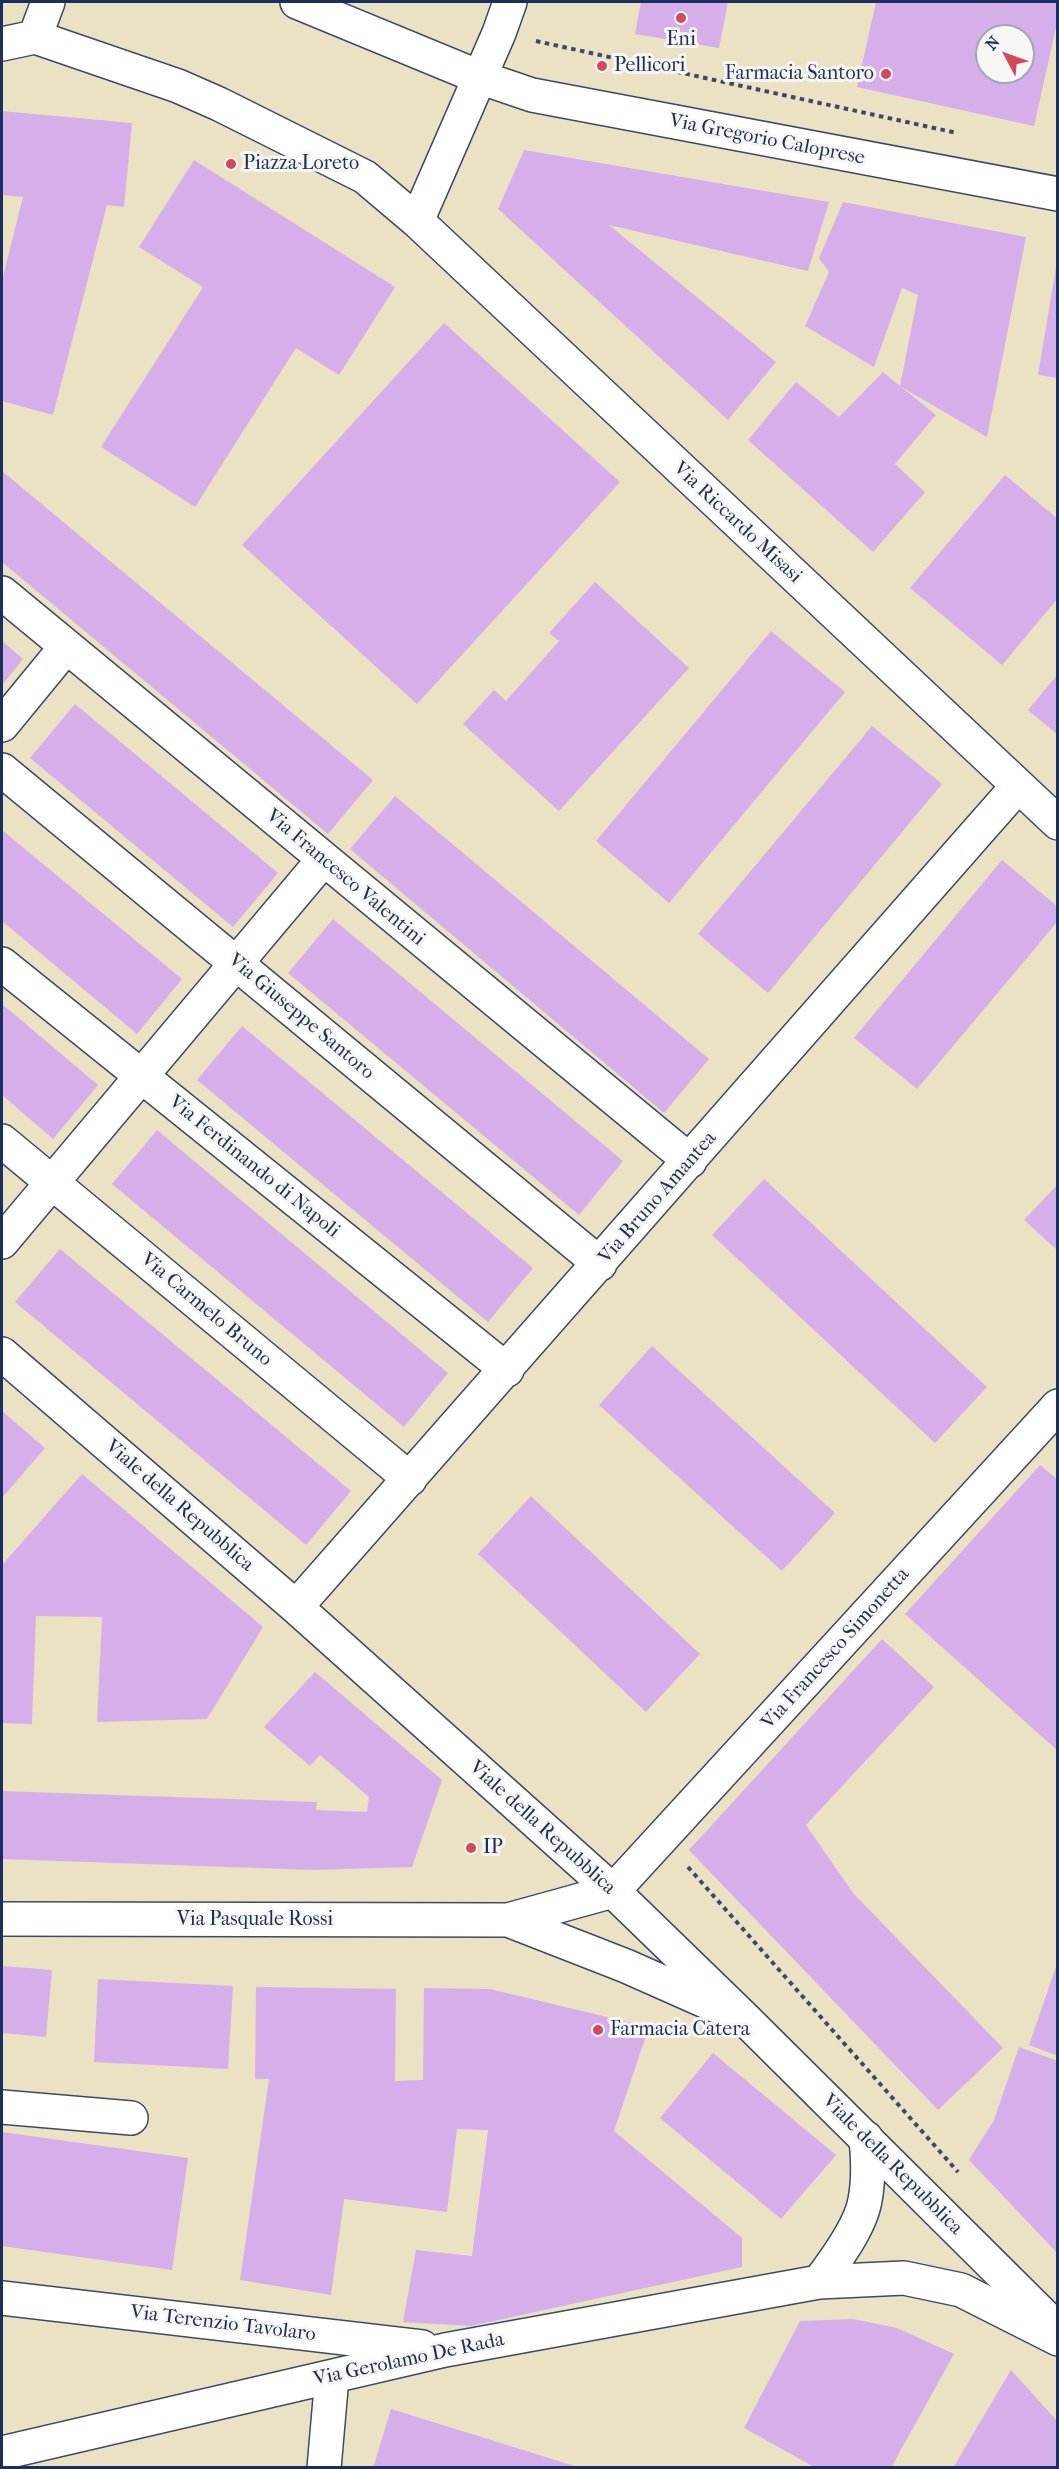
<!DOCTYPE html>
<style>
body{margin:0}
#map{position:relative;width:1059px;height:2469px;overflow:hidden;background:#ebe2c3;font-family:"IM FELL French Canon",serif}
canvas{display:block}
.frame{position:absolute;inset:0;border:3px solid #1b2f5e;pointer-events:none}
.north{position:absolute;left:975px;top:24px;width:60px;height:60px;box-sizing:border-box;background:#f6f6f2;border:2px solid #9ea6b7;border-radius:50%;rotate:311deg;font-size:16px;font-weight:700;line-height:24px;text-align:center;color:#1b2f5e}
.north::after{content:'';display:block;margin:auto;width:21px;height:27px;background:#d1495b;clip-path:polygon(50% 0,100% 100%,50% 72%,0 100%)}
</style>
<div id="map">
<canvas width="1059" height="2469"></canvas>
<div class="frame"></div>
<div class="north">N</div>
</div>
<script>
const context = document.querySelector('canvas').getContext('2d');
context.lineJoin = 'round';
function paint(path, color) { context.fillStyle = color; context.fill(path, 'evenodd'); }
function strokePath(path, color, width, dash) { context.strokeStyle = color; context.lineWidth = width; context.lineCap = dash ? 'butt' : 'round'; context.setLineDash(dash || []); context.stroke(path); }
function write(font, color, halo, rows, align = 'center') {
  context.font = font + ' "IM FELL French Canon",serif'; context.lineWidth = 6; context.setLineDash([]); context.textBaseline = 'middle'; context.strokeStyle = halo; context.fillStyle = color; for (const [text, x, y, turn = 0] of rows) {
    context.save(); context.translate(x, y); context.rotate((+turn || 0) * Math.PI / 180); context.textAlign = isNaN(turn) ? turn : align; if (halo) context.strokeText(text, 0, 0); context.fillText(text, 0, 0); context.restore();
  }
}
paint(new Path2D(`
 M641,2H728L719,48L635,34Z
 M876,2H1058V19L1034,126L857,87ZM987,36H1023V72H987Z
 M2,111L132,123L124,207L107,205L53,415L2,401V280L23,197L2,195Z
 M524,150L829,202L808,271L609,225L776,362L728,420L498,209Z
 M194,160L395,287L339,375L296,348L195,507L101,447L203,287L139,247Z
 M843,202L1026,237L987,437L900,386L936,415L895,464L925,492L873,552L748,440L796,382L839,417L883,372L900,386L918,295L902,288L874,367L805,326L829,272L819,258Z
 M1056,267H1058V378L1038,375Z
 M444,323L620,482L417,704L242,545Z
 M2,471L373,780L328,834L2,562Z
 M1005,475L1058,519V598L1002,665L910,588Z
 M595,582L689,668L559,811L463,724L494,690L506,701L559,641L549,633Z
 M771,631L845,692L669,903L596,841Z
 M2,641L23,659L2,685Z
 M1058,674V735L1028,710Z
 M75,704L278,873L233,927L30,758Z
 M872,726L942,784L768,993L698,934Z
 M395,796L709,1059L664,1113L350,849Z
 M2,830L182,979L137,1034L2,921Z
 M1002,860L1058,907V921L917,1089L854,1038Z
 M333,919L623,1161L579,1215L288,973Z
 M2,1004L98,1085L53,1139L2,1095Z
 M242,1026L533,1268L488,1322L197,1080Z
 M157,1130L448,1373L404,1427L112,1184Z
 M764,1179L987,1387L935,1443L712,1235Z
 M1058,1184V1251L1024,1220Z
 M60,1249L351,1491L306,1545L15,1302Z
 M652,1346L835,1513L782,1571L599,1405Z
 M2,1411L45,1448L2,1498Z
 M1040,1465L1058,1480V1751L905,1614Z
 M82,1474L263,1627L207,1719L97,1722L102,1617L36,1616L32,1724L2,1723V1565Z
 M531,1496L700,1654L646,1712L478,1554Z
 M882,1639L934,1687L806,1825L853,1893L1003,2048L938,2110L689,1850Z
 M315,1672L442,1780L412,1867L314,1870L2,1859V1791L317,1802L316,1810L367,1812L369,1797L320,1755L310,1766L264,1727Z
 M1057,1964H1058V2056L1029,2045Z
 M2,1966L52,1970L46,2037L2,2033Z
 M98,1979L233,1986L228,2069L94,2062Z
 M256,1987L396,1989L395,2081L423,2080L424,1988L490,1989L649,2027L614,2131L742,2238V2267L471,2326L403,2322L416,2250L472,2256L488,2130L457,2129L447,2212L344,2199L331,2295L240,2280L269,2079H255Z
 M1019,2047L1058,2061V2254L969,2160L994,2120Z
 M713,2053L836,2155L781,2219L660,2118Z
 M2,2132L188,2158L172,2270L2,2246Z
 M853,2319L897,2328L954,2354L891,2468H816L744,2428L800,2321Z
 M1011,2370L1058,2422V2468H953Z
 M391,2409L578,2467V2468H373Z`), '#d6afea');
const minor = new Path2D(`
 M297,2L479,77L532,95L1058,194
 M35,37L48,2
 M2,44L35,37L178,86L219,104L365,177L417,221L1058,823
 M417,221L499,33L510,2
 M2,593L690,1161
 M2,725L66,647
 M2,770L600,1264
 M2,964L507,1370
 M2,1141L410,1479
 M2,1242L323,860
 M2,1354L296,1607L613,1891
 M296,1607L1017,787
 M2,2107L131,2118
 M819,2282C835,2261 861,2226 865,2200C869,2180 868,2158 866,2138
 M2,2298L422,2347
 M2,2453L445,2350L819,2282L904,2278L961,2290L1058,2339
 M324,2468L332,2377`);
const major = new Path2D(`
 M613,1891L1058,1406
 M613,1891L744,2018L1058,2330
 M2,1919L508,1920L613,1891
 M508,1920L626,1966L723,2009`);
strokePath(minor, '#3a4a6d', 36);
strokePath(major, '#3a4a6d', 36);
strokePath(new Path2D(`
 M536,41L957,133
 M688,1867L958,2172`), '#3a4a6d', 4, [4.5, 4.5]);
strokePath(minor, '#fff', 33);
strokePath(major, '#fff', 33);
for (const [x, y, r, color] of [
 [681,18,6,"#d1495b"],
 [602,66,6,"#d1495b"],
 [886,74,6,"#d1495b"],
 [231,164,6,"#d1495b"],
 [471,1848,6,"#d1495b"],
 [598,2030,6,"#d1495b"]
]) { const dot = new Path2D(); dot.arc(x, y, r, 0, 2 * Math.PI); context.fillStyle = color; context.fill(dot); strokePath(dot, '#f6f6f2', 2); }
write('20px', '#1b2f5e', '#f6f6f2', [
 ["Eni",681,40,"center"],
 ["Pellicori",614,66],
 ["Farmacia Santoro",874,74,"right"],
 ["Piazza Loreto",243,164],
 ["IP",483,1848],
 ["Farmacia Catera",610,2030]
], 'left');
write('20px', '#1b2f5e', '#f6f6f2', [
 ["Via Gregorio Caloprese",767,140,11],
 ["Via Riccardo Misasi",737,523,43],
 ["Via Francesco Valentini",345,878,40],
 ["Via Giuseppe Santoro",301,1017,40],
 ["Via Ferdinando di Napoli",254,1167,39],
 ["Via Bruno Amantea",658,1198,-49],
 ["Via Carmelo Bruno",206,1310,40],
 ["Viale della Repubblica",179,1506,41],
 ["Via Francesco Simonetta",836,1649,-48],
 ["Viale della Repubblica",542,1828,42],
 ["Via Pasquale Rossi",255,1920],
 ["Viale della Repubblica",892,2165,45],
 ["Via Terenzio Tavolaro",223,2324,7],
 ["Via Gerolamo De Rada",409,2360,-12]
]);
</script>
